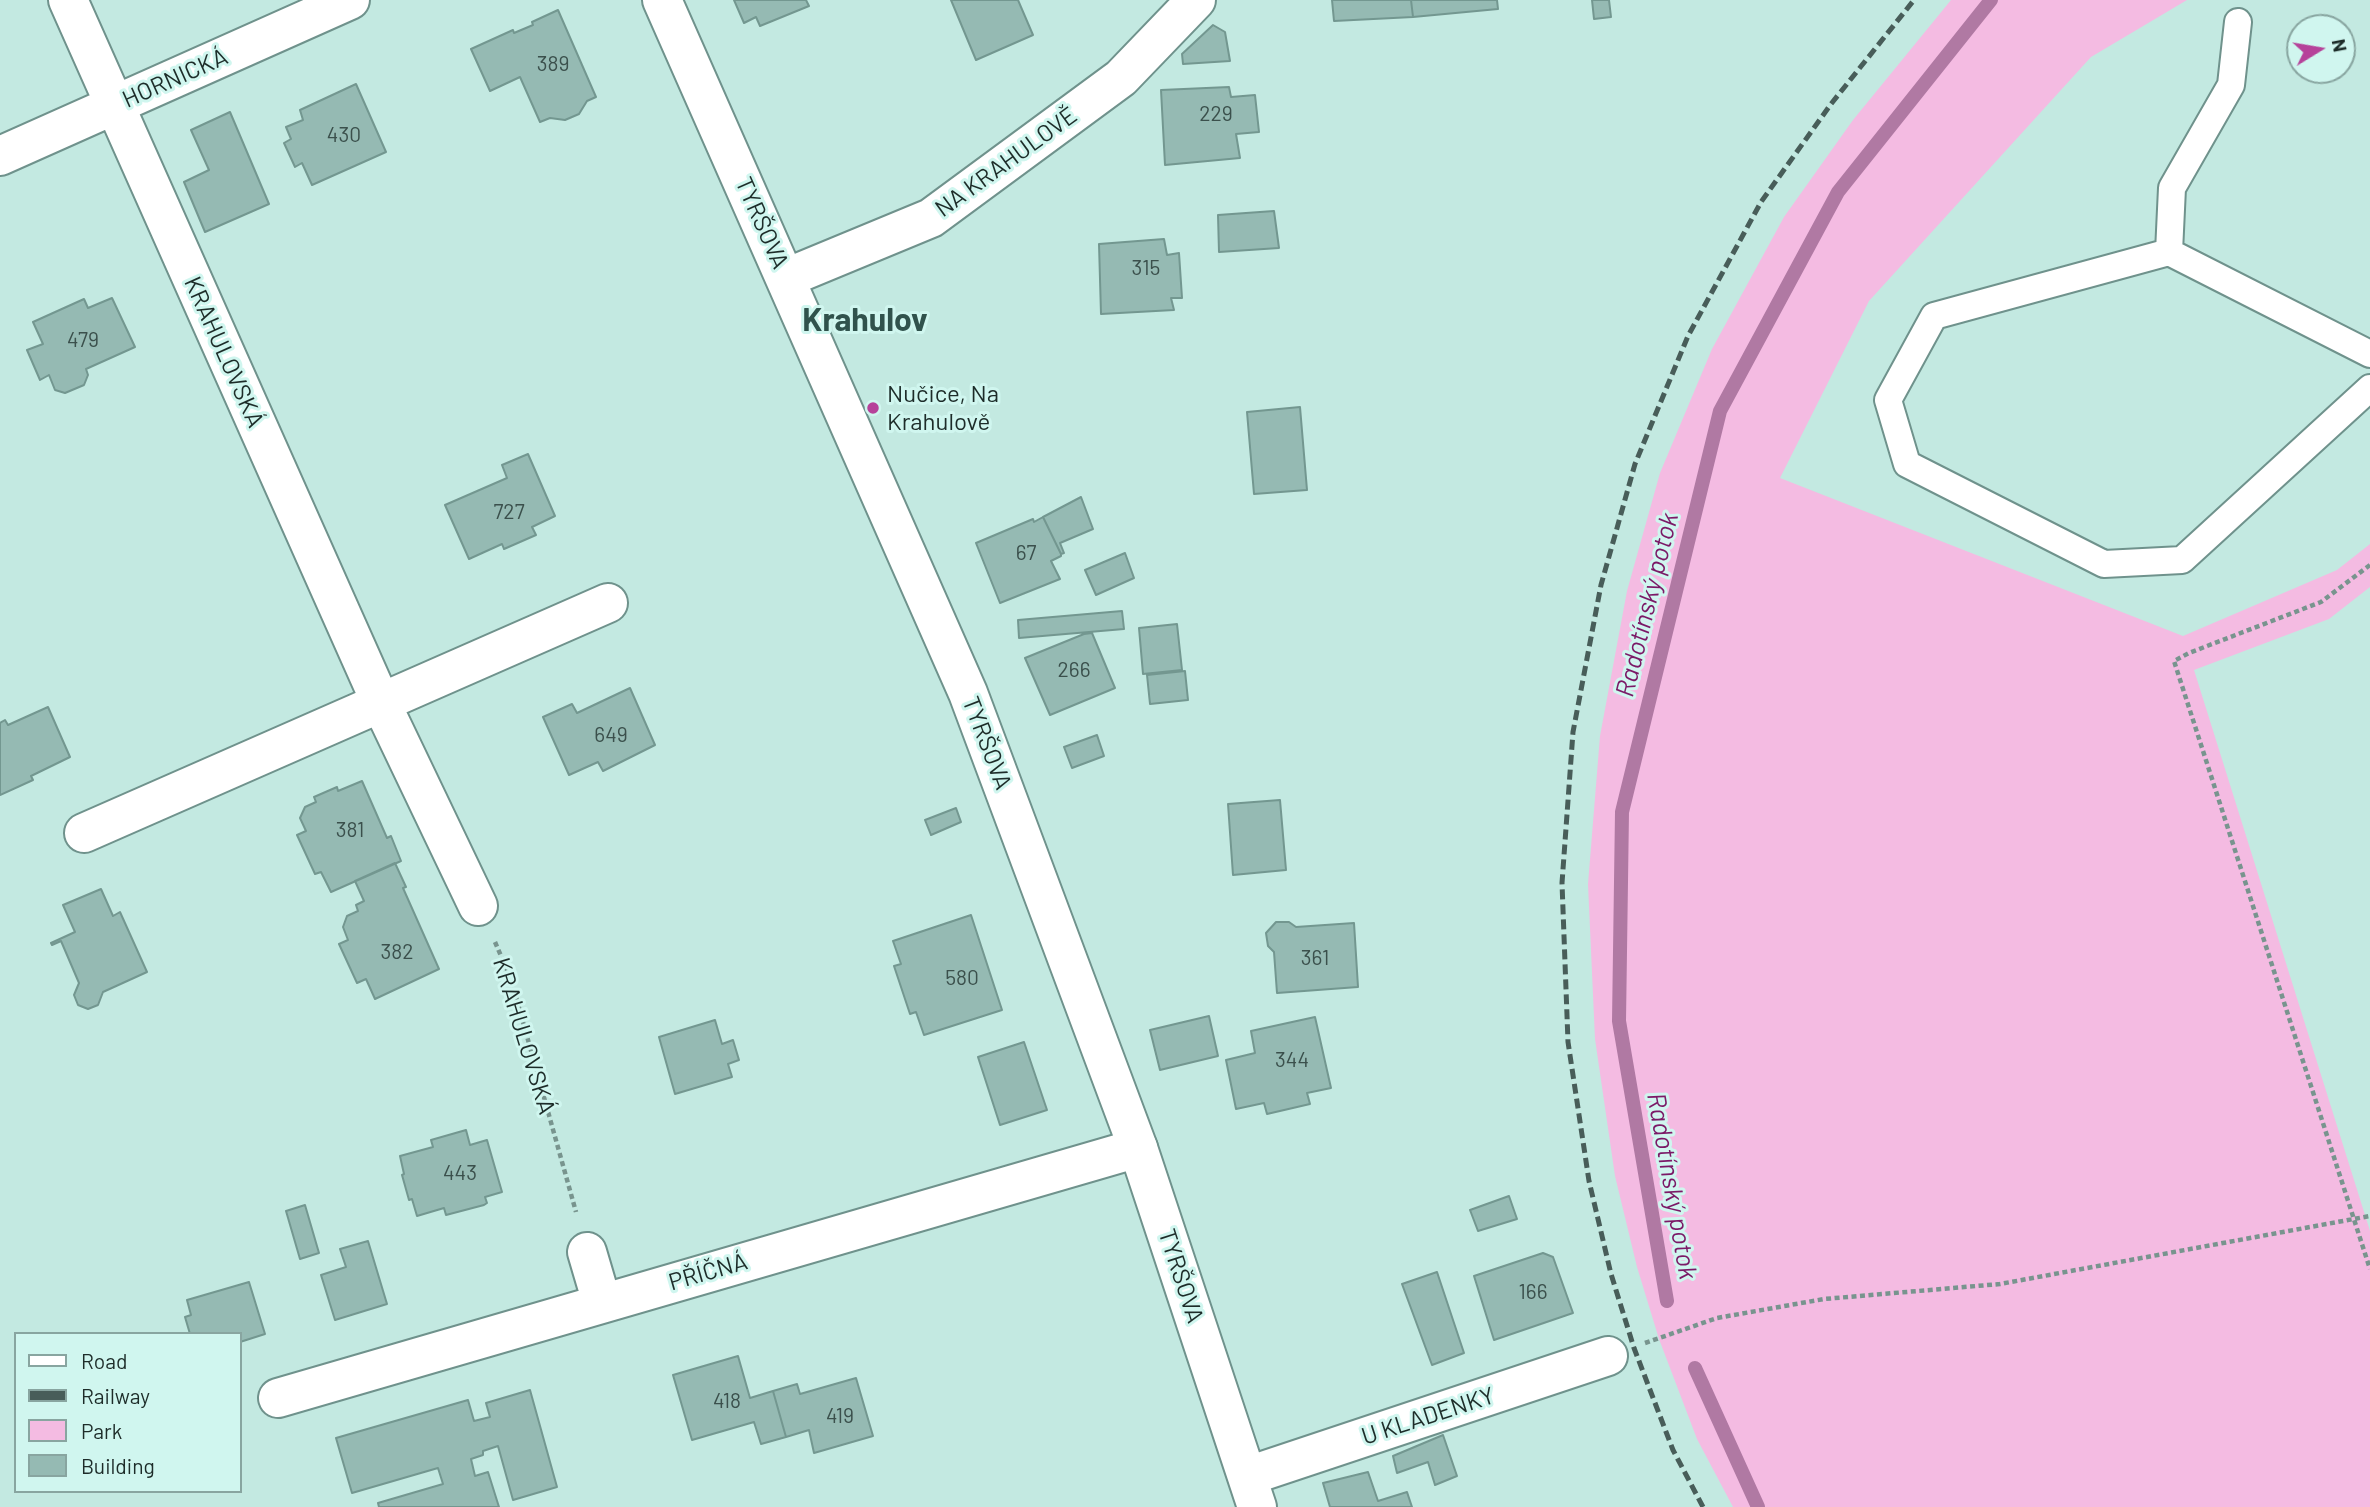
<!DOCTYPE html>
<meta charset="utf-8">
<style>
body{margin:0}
#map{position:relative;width:2370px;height:1507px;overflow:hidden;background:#c3e9e1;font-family:Barlow,sans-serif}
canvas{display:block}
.legend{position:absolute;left:14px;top:1332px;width:228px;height:161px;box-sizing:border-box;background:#d0f6ef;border:2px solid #88a5a0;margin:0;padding:9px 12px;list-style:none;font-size:21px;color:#1d2c29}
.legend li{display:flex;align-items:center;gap:14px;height:35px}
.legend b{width:35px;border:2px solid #88a5a0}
.north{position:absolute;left:2286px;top:14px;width:70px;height:70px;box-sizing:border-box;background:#d0f6ef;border:2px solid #88a5a0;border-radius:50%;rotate:79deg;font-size:19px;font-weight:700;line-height:28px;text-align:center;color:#1d2c29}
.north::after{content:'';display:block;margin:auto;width:24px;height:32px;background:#b6429a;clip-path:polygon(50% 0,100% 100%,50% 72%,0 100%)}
</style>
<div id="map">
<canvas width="2370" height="1507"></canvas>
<ul class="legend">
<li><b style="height:9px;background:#fff"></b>Road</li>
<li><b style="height:9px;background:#485d59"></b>Railway</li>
<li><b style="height:19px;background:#f4bbe2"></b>Park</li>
<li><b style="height:19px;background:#95bab3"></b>Building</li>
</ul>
<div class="north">N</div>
</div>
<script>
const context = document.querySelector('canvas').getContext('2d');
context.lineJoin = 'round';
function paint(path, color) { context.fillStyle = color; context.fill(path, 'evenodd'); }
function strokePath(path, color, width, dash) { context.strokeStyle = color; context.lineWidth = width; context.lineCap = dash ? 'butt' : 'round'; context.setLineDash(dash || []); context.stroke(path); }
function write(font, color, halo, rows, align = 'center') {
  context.font = font + ' Barlow,sans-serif'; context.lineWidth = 6; context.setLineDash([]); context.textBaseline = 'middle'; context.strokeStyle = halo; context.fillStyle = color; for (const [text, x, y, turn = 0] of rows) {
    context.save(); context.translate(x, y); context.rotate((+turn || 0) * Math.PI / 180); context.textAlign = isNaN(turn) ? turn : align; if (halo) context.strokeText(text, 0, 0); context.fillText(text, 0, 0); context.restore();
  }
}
paint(new Path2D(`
 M1951,0H2187L2091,57L1869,301L1780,478L2183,636L2337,570L2370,544V587L2329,619L2194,670L2370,1231V1507H1733L1697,1439L1659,1339L1637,1267L1615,1176L1595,1039L1588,884L1600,736L1627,591L1660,473L1712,349L1784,217L1853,120Z`), '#f4bbe2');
strokePath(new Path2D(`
 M1667,1301L1619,1021L1622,812L1720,411L1838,192L1991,0
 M1695,1368L1758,1507`), '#b079a3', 14);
const building = new Path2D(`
 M734,0H806L809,6L760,26L756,17L744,23Z
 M951,0H1018L1033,35L976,60Z
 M1332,0H1411L1413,17L1334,21Z
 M1411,0H1497L1498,9L1413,17Z
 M1592,0H1609L1611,17L1594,19Z
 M558,10L596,97L587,101L579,114L565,120L550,118L540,122L520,77L490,91L471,49L513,30L514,33L533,25L532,22Z
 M1213,25L1225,32L1230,61L1183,64L1182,54Z
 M356,84L386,152L312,185L302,163L295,167L284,143L291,139L286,127L303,120L300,110Z
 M1229,87L1231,97L1255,95L1259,132L1236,134L1240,158L1165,165L1161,90Z
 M230,112L269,204L205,232L184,182L209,170L191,130Z
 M1274,211L1279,248L1219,252L1218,215Z
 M1164,239L1167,255L1179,253L1182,298H1171L1174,310L1101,314L1099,244Z
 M112,298L135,347L86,369L88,375L84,385L65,393L55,390L49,375L40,380L27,350L43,344L33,322L84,299L88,308Z
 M1300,407L1307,490L1254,494L1247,412Z
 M528,454L555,516L532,527L536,535L504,549L502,544L469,559L445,505L507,478L502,465Z
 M1081,497L1093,529L1060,543L1064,553L1061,554L1043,517Z
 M1043,517L1061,554V556L1051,561L1060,579L1000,603L976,543L1033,519L1034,522Z
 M1125,553L1134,578L1096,595L1085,570Z
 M1122,611L1124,629L1019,638L1018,620Z
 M1177,624L1182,670L1143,674L1139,628Z
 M1092,633L1115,688L1050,715L1025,658L1084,634Z
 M1185,671L1188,700L1150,704L1147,675Z
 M630,688L655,745L603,771L598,762L569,775L543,717L572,704L577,713Z
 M48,707L70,757L31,776L33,780L0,795V723L5,720L8,725Z
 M1097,735L1104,756L1072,768L1064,747Z
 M362,781L387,838L391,836L401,861L331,892L321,872L315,874L297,835L306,831L300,818L305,807L316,802L314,797L337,787L338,791Z
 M1280,800L1286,870L1233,875L1228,804Z
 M956,808L961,822L931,835L925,820Z
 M395,863L406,887L403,888L439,969L375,999L366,979L357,983L339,944L348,940L343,927L347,916L358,911L356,905L364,901L355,881Z
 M101,889L113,916L120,912L147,972L103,992L98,1005L88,1009L78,1005L74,995L79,983L61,941L52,945L51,943L75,932L63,905Z
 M971,915L1002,1010L924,1035L916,1012L910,1014L894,966L901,964L893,941Z
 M1276,922H1289L1296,927L1354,923L1358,987L1277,993L1274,952L1268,946L1266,933Z
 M1209,1016L1218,1056L1160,1070L1150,1030Z
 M1315,1017L1331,1088L1307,1093L1310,1104L1267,1114L1264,1103L1236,1109L1226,1060L1255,1053L1251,1031Z
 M715,1020L722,1044L733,1040L739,1060L728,1064L732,1077L675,1094L659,1037Z
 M1024,1042L1047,1110L1000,1125L978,1057Z
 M466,1130L470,1145L487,1140L502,1192L485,1197L487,1203L484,1205L446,1215L444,1208L417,1216L412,1199L409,1200L402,1175L404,1174L400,1156L433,1147L431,1140Z
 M1509,1196L1517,1219L1478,1231L1470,1210Z
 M305,1205L319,1253L300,1259L286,1211Z
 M368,1241L387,1304L335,1320L321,1275L346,1267L340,1249Z
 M1543,1253L1553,1257L1573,1313L1494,1340L1474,1276Z
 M1437,1272L1464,1353L1432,1365L1402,1284Z
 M249,1282L265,1334L240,1342V1334H190L185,1317L191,1315L187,1300Z
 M738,1356L750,1398L773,1391L786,1437L761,1444L754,1422L692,1440L673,1375Z
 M856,1378L873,1436L814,1453L809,1430L786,1437L773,1391L797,1384L800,1394Z
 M530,1390L557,1487L513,1500L498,1446L483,1451V1455L471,1459L475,1476L488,1472L499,1507H379L378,1503L443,1484L438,1468L352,1493L336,1438L468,1400L474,1421L490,1417L486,1403Z
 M1443,1435L1457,1476L1435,1485L1428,1462L1397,1473L1393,1456Z
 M1368,1472L1378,1501L1407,1492L1412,1507H1330L1323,1483Z`);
paint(building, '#95bab3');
strokePath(building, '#739790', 2);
const lane = new Path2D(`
 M2169,252L2172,188L2231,85L2238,22
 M2370,354L2169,252L1934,316L1888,400L1907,464L2104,564L2182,560L2370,388`);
const street = new Path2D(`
 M68,0L381,703L478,906
 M0,156L350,0
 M786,278L931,218L1121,78L1196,0
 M84,833L608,603
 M587,1252L602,1303
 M278,1398L1138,1148
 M1248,1476L1608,1356`);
const secondary = new Path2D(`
 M662,0L968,693L1138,1148L1257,1507`);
strokePath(lane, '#6f928c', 30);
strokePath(street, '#6f928c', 42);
strokePath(secondary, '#6f928c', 42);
strokePath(new Path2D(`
 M2370,565L2321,602L2189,653L2174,661L2370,1269
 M495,942L511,979L576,1212
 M1645,1343L1717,1318L1824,1299L2000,1284L2370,1216`), '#78948e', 4.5, [5, 3.5]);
strokePath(lane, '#fff', 26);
strokePath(street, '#fff', 38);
strokePath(secondary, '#fff', 38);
strokePath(new Path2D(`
 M1703,1507L1673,1450L1634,1348L1611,1274L1589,1181L1568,1042L1562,883L1573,732L1601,585L1635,464L1688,336L1761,202L1831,104L1914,0`), '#485d59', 5, [10, 5]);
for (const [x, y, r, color] of [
 [873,408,7,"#b6429a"]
]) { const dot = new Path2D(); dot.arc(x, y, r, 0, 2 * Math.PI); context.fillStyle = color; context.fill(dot); strokePath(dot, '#d0f6ef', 2.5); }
write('21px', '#3b504c', null, [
 ["389",553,64],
 ["229",1216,114],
 ["430",344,135],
 ["315",1146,268],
 ["479",83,340],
 ["727",509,512],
 ["67",1026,553],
 ["266",1074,670],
 ["649",611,735],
 ["381",350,830],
 ["382",397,952],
 ["361",1315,958],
 ["580",962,978],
 ["344",1292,1060],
 ["443",460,1173],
 ["166",1533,1292],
 ["418",727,1401],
 ["419",840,1416]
]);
write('24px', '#1d2c29', '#d0f6ef', [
 ["HORNICKÁ",175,78,-24],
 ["NA KRAHULOVĚ",1006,162,-36],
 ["TYRŠOVA",762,223,66],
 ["KRAHULOVSKÁ",224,352,66],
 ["TYRŠOVA",987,743,69],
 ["KRAHULOVSKÁ",524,1036,73],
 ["PŘÍČNÁ",708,1272,-16],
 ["TYRŠOVA",1181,1276,72],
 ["U KLADENKY",1428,1416,-18]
]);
write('24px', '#1d2c29', '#d0f6ef', [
 ["Nučice, Na",887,394],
 ["Krahulově",887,422]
], 'left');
write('italic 26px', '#7b1967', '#d0f6ef', [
 ["Radotínský potok",1647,605,-76],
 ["Radotínský potok",1672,1186,80]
]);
write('bold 32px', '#30524c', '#d0f6ef', [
 ["Krahulov",865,320]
]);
</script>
